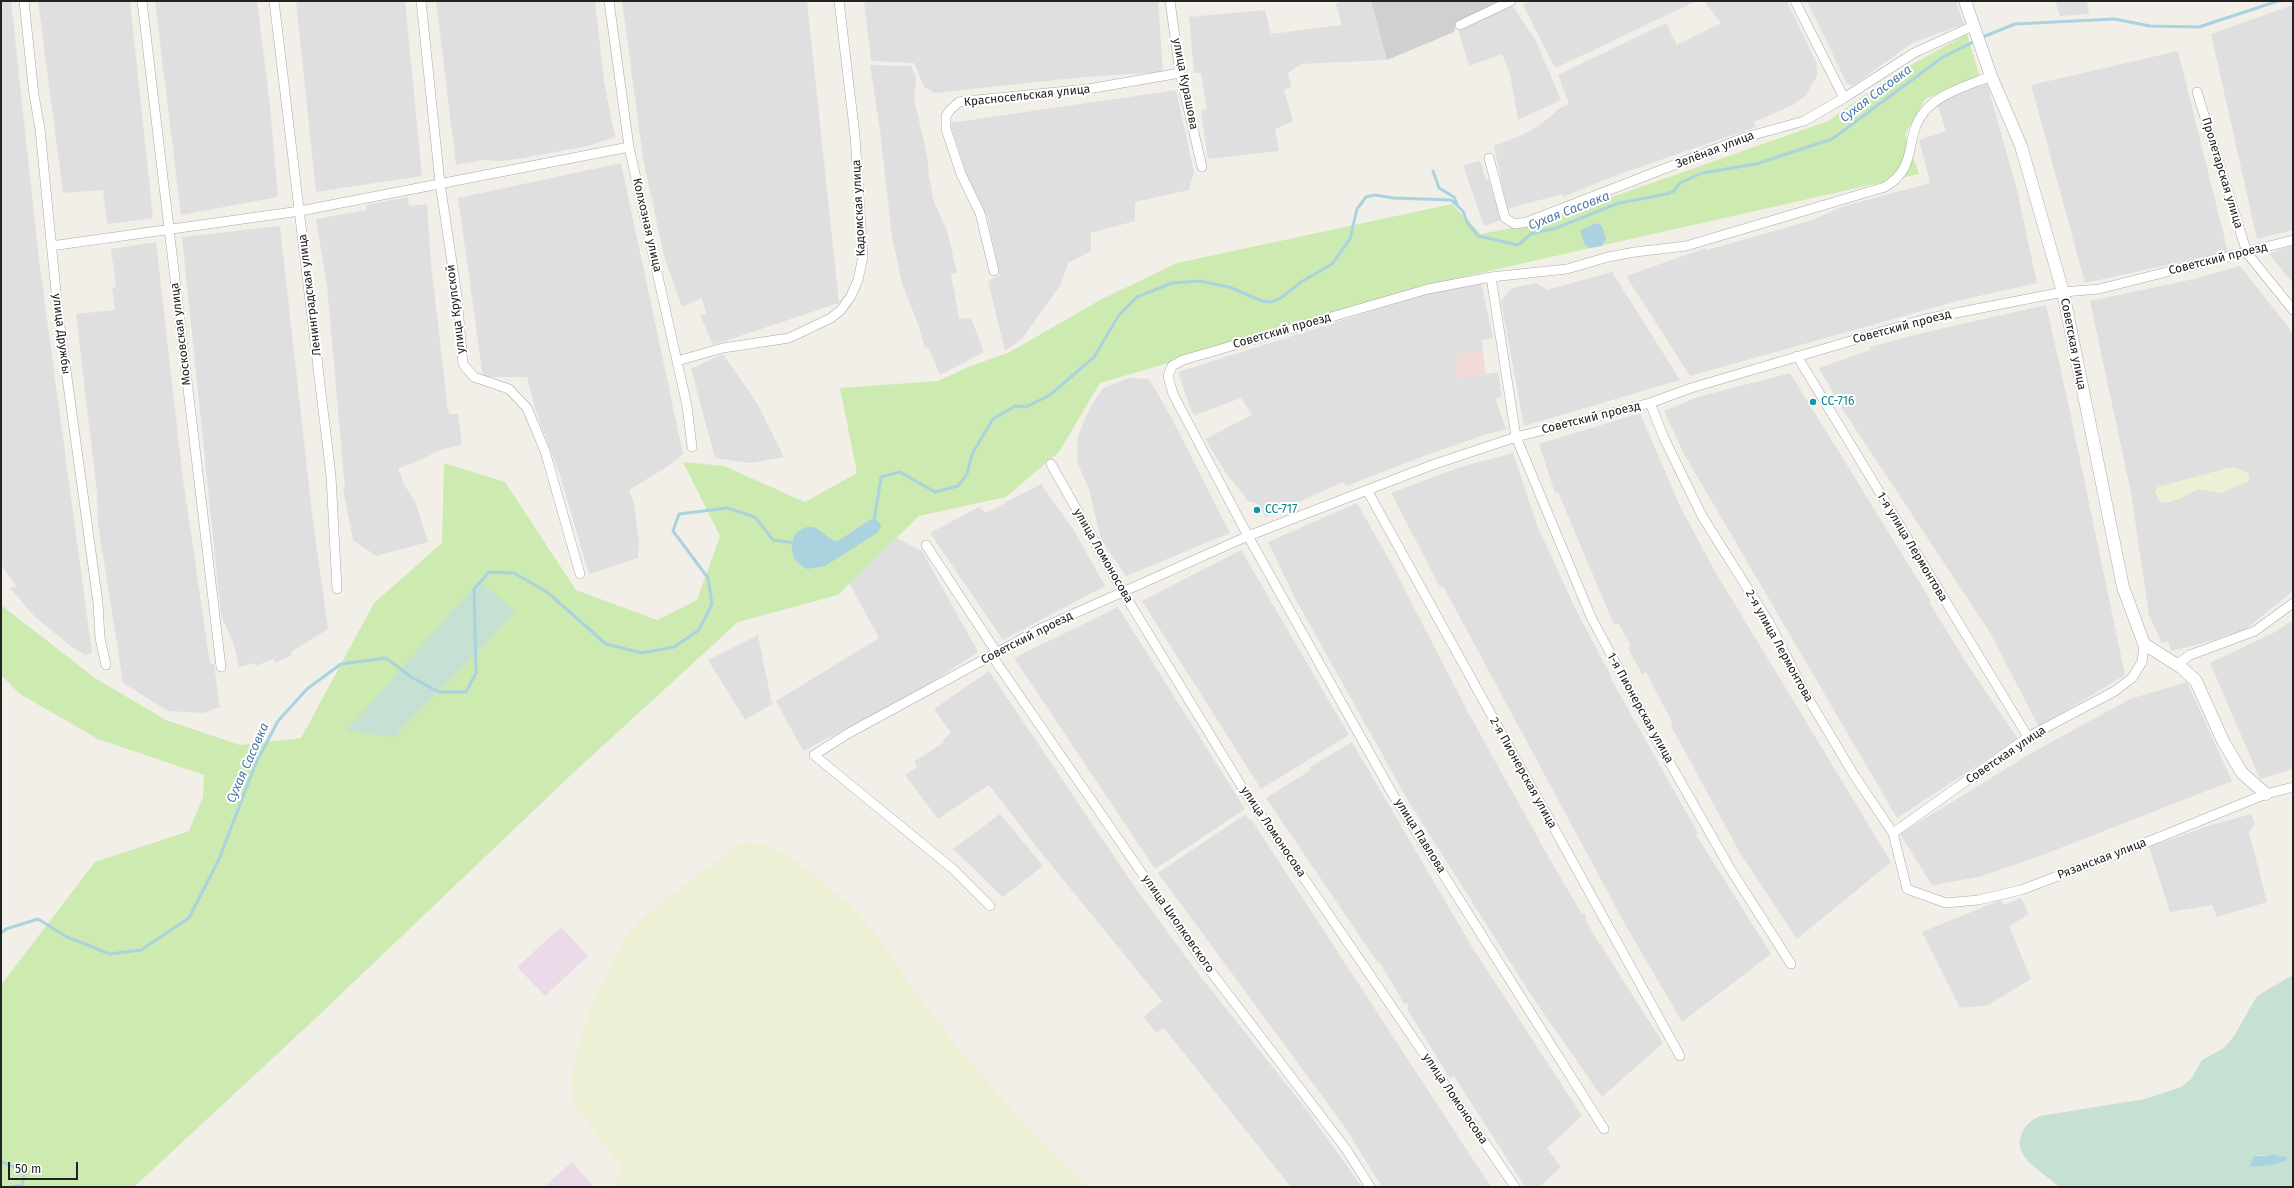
<!DOCTYPE html>
<meta charset="utf-8">
<style>
body{margin:0}
#map{position:relative;width:2294px;height:1188px;overflow:hidden;background:#f2efe9;font-family:"Fira Sans",sans-serif}
canvas{display:block}
.frame{position:absolute;inset:0;border:2px solid #222;pointer-events:none}
.scale{position:absolute;left:8px;top:1162px;width:70px;height:18px;box-sizing:border-box;border:2px solid #222;border-top:0;padding-left:5px;font-size:12px;line-height:14px;white-space:nowrap;color:#222;-webkit-text-stroke:3px #fff;paint-order:stroke}
</style>
<div id="map">
<canvas width="2294" height="1188"></canvas>
<div class="frame"></div>
<div class="scale">50 m</div>
</div>
<script>
const context = document.querySelector('canvas').getContext('2d');
context.lineJoin = 'round';
function paint(path, color) { context.fillStyle = color; context.fill(path, 'evenodd'); }
function strokePath(path, color, width, dash) { context.strokeStyle = color; context.lineWidth = width; context.lineCap = dash ? 'butt' : 'round'; context.setLineDash(dash || []); context.stroke(path); }
function write(font, color, halo, rows, align = 'center') {
  context.font = font + ' "Fira Sans",sans-serif'; context.lineWidth = 4; context.setLineDash([]); context.textBaseline = 'middle'; context.strokeStyle = halo; context.fillStyle = color; for (const [text, x, y, turn = 0] of rows) {
    context.save(); context.translate(x, y); context.rotate((+turn || 0) * Math.PI / 180); context.textAlign = isNaN(turn) ? turn : align; if (halo) context.strokeText(text, 0, 0); context.fillText(text, 0, 0); context.restore();
  }
}
paint(new Path2D(`
 M1,1H11L39,260L92,653L85,655L72,647L35,617L10,588L16,586L1,564Z
 M38,1H130L153,218L107,224L103,190L63,193Z
 M155,1H257L270,106L278,197L181,215Z
 M296,1H405L422,176L316,192Z
 M436,1H595L604,82L615,137L588,146L523,158L501,161L483,160L456,165Z
 M622,1H807L839,303L713,345L700,315L706,314L702,298L682,307L664,256L643,158Z
 M864,1H1158L1163,72L1084,77L935,93L924,87L914,63L871,61Z
 M1346,1H1371L1387,60L1301,64L1288,73L1291,87L1284,90L1293,121L1275,129L1279,151L1208,159L1201,110L1207,109L1201,73H1194L1189,17L1265,10L1271,34L1342,25L1336,4Z
 M1530,1H1696L1558,67L1554,66L1523,5Z
 M1706,1H1787L1817,64V76L1806,95L1793,105L1754,122L1756,127L1617,175L1563,197L1562,194L1507,209L1494,146L1522,135L1540,125L1560,108L1569,104L1558,75L1666,23L1677,45L1721,23L1706,4Z
 M1807,1H1956L1964,24L1912,43L1854,85L1847,84Z
 M2055,1H2087L2089,14L2060,16Z
 M1512,5L1536,41L1561,100L1518,120L1510,74L1502,54L1469,66L1458,29Z
 M2293,5V230L2257,239L2211,34Z
 M2178,51L2228,252L2085,283L2031,85Z
 M870,65L911,66L916,77L914,99L927,155L929,177L934,202L947,230L957,273L951,274L959,319L971,318L984,352L940,375L928,347L925,348L919,327L902,283L892,236L880,130Z
 M1987,83L2018,194L2037,283L1961,300L1690,376L1626,276L1706,248L1707,250L1813,220L1841,207L1930,183L1919,140L1946,131L1937,103Z
 M1176,90L1194,172L1189,190L1135,202V221L1091,233V251L1068,263L1061,284L1022,339L1005,351L988,281L1000,275L987,216L970,185L950,123Z
 M1480,161L1486,180L1489,179L1501,220L1484,226L1463,165Z
 M621,163L683,454L667,467L629,490L634,503L639,542L638,558L589,574L560,475L535,409L527,377H483L458,198Z
 M408,197L409,206L427,204L431,264L448,411L450,414H458L462,445L443,449L414,463L398,468L405,486L415,501L428,542L376,556L353,540L343,489H345L327,286L316,219L366,210V205Z
 M280,226L313,521L328,629L291,652L292,655L275,663L273,659L256,666L255,663L239,667L234,645L221,615L182,237Z
 M156,242L183,479L210,664H214L220,707L204,713L168,711L123,683L98,524L97,493L76,314L115,310L112,288L116,287L111,249Z
 M2293,245V283L2269,254Z
 M2240,266L2293,333V591L2245,630L2197,645L2171,651L2168,641L2162,643L2149,615L2131,493L2090,301L2194,279Z
 M1612,272L1680,380L1524,426L1501,301L1512,288L1536,283L1547,290Z
 M1481,282L1493,338L1482,340L1483,352L1458,355L1486,374L1498,372L1502,397L1495,398L1506,429L1481,436L1424,456L1346,486L1343,482L1266,517L1257,503L1249,502L1226,473L1205,439L1252,415L1241,398L1195,415L1191,410L1178,372L1425,294Z
 M2046,305L2069,407L2125,675L2039,727L1989,631L1841,407L1819,368L1870,350V347L1918,334Z
 M723,354L757,403L784,457L750,463L715,458L691,369Z
 M1790,373L1931,601L1929,602L1965,661L2018,739L1897,818L1683,452L1664,411L1698,397Z
 M1129,378L1149,379L1171,417L1230,533L1126,576L1101,540L1089,489L1077,462L1078,436L1090,407L1103,388Z
 M1640,413L1680,506L1713,568L1891,862L1797,939L1740,853L1671,726L1673,724L1646,672L1642,674L1628,648L1631,646L1618,623L1614,625L1558,492L1555,493L1539,444Z
 M1513,453L1537,525L1575,608L1611,676L1610,677L1698,833L1696,835L1771,954L1682,1022L1626,926L1443,586L1440,587L1391,493L1461,467Z
 M1041,484L1073,529L1105,586L1003,640L930,533L979,507L986,513Z
 M1357,503L1390,561L1469,714L1552,863L1582,914L1584,913L1587,918L1585,919L1600,945L1602,944L1603,949L1663,1043L1602,1097L1531,995L1407,799L1295,598L1268,542Z
 M896,538L922,551L978,652L912,695L803,751L776,701L879,638L846,577Z
 M1241,550L1349,735L1261,789L1142,601Z
 M1118,607L1245,809L1155,869L1014,658Z
 M2293,620V769L2260,779L2210,663L2275,632Z
 M758,635L772,704L745,720L708,660Z
 M989,671L1136,889L1200,976L1306,1109L1362,1187H1291L1164,1028L1156,1033L1144,1017L1162,1001L1039,850L989,785L938,819L905,775L917,767L914,762L944,742L943,740L951,733L934,709Z
 M2187,682L2232,781L2040,856L1979,877L1932,885L1900,834L2033,752L2130,699Z
 M1352,742L1472,947L1582,1116L1547,1148L1561,1167L1539,1187H1525L1454,1076L1450,1078L1407,1009L1409,1007L1407,1003L1404,1004L1382,966L1379,962L1378,963L1266,798L1311,770L1310,767Z
 M1000,814L1043,866L1003,897L953,849Z
 M1246,814L1249,820L1251,819L1491,1187H1382L1342,1123L1158,873Z
 M2251,814L2255,824L2249,832L2267,902L2217,917L2212,905L2170,912L2149,847L2208,826Z
 M2021,898L2029,914L2009,926L2031,979L1988,1005L1960,1008L1922,932L2001,900L2003,905Z`), '#e0dfdf');
paint(new Path2D(`
 M1483,352L1486,375L1455,379L1458,354Z`), '#f2dad9');
paint(new Path2D(`
 M561,927L588,956L545,996L517,967Z
 M572,1162L594,1187H544Z`), '#ebdbe8');
paint(new Path2D(`
 M1371,1H1504L1456,22L1454,32L1387,60Z`), '#d0d0d0');
paint(new Path2D(`
 M2228,468H2236L2248,473L2250,478L2247,482L2221,493L2198,489L2182,498L2166,503L2159,501L2155,491L2158,487Z
 M747,842L762,843L794,859L853,907L880,939L913,989L949,1037L1041,1143L1089,1187H613L620,1173L619,1164L580,1113L573,1099L571,1085L574,1062L583,1029L593,1002L623,940L637,923L655,907L737,845Z`), '#eef0d5');
paint(new Path2D(`
 M1967,34L1980,77L1925,99L1905,134L1919,174L1458,278L1100,383L1059,452L1006,497L919,516L838,595L738,622L571,775L316,1018L134,1187H1V985L95,862L189,831L203,797L204,775L98,739L20,694L1,675V605L95,678L166,720L240,745L301,738L374,603L442,543L444,463L505,482L576,590L657,620L697,600L720,536L683,462L724,466L805,502L857,473L840,388L938,381L968,367L1010,352L1100,300L1177,263L1452,204L1481,234L1541,222L1828,121L1893,75Z`), '#cdebb0');
paint(new Path2D(`
 M479,581L516,612L394,737L346,731Z
 M2293,975V1187H2059C2045,1173 2010,1157 2022,1133C2026,1124 2032,1120 2040,1116L2145,1099L2181,1087L2191,1079L2202,1060L2224,1048L2234,1036L2257,996ZM2273,1154L2286,1157L2283,1163L2261,1165L2256,1155L2266,1156Z`), '#c6e0d4');
paint(new Path2D(`
 M1597,223L1602,226L1606,239L1602,246L1589,248L1584,243L1580,230Z
 M873,518L880,523L881,527L877,533L825,566L807,569C785,559 788,530 808,527C821,525 826,541 838,541Z
 M2273,1154L2286,1157L2287,1160C2282,1164 2255,1168 2250,1166L2254,1156H2266Z`), '#aad3df');
strokePath(new Path2D(`
 M1980,38L2015,24L2114,19L2150,26L2199,27L2278,1
 M1433,171L1439,188L1454,197L1457,204
 M874,522L881,477L900,472L935,492L958,486L967,474L972,454L993,419L1015,406L1026,407L1050,395L1094,357L1119,315L1137,297L1172,283L1200,281L1229,287L1262,301L1272,302L1281,298L1301,282L1332,264L1350,239L1357,209L1366,197L1375,195L1393,198L1451,200L1463,211L1467,222L1478,236L1518,245L1531,234L1556,228L1619,203L1667,194L1674,191L1680,183L1702,173L1756,164L1832,139L1943,57L1975,41
 M1,933L6,929L38,919L67,937L110,954L141,950L189,918L219,859L256,763L278,721L307,689L341,664L386,658L411,677L439,692H466L476,673L474,589L489,572L514,573L547,592L606,644L642,653L674,647L699,630L712,604L708,578L673,531L679,514L727,508L755,517L773,540L795,543
 M1,1162L25,1171L22,1185L12,1187`), '#aad3df', 3);
const minor = new Path2D(`
 M24,1L34,95L40,129L58,312L98,603L100,638L106,665
 M142,1L221,667
 M274,1L331,476L337,589
 M421,1L440,183L457,296L463,364L474,377L509,389L527,408L545,451L580,574
 M609,1L629,147L687,406L692,447
 M1170,1L1180,73L1202,167
 M1795,1L1844,98
 M1460,25L1511,1
 M2197,92L2247,253L2293,310
 M1489,158L1505,218L1515,224L1527,222L1746,137L1804,121L1844,98L1914,53L1973,26
 M51,246L300,211L629,147
 M994,271L980,213L961,174L946,129V116L950,110L959,102L966,101L1088,89L1180,73
 M1491,277L1516,437L1591,617L1655,737L1731,870L1791,964
 M1797,356L2028,737
 M677,361L723,348L789,338L831,318L841,310L851,296L858,280L863,257L855,136L839,1
 M1650,403L1664,438L1702,516L1770,624L1805,693L1854,775L1893,833L1907,889L1946,903L1978,900L2021,890L2150,841L2266,794L2293,787
 M1051,464L1123,592L1245,792L1515,1187
 M1367,490L1680,1056
 M926,545L997,653
 M992,656L1199,956L1346,1149L1370,1187
 M2176,665L2190,655L2255,631L2293,603
 M1893,833L2028,737L2115,691L2132,678L2142,662L2144,644
 M990,906L953,869L814,755L849,733L1042,628L1248,536L1432,465L1516,437L1650,403L1691,388L1925,319L2063,292L2099,289L2293,240
 M1604,1129L1392,793L1248,536L1173,394L1168,376L1172,366L1183,360L1428,289L1491,277L1567,269L1608,257L1635,252L1686,246L1885,187C1920,166 1903,138 1924,112C1939,93 1970,85 1991,76`);
const tertiary = new Path2D(`
 M1965,1L1991,76L2021,146L2063,292L2123,587L2144,644L2182,668L2196,681L2223,741L2242,773L2266,794`);
strokePath(minor, '#a9a9a9', 10);
strokePath(tertiary, '#a9a9a9', 13);
strokePath(minor, '#fff', 9);
strokePath(tertiary, '#fff', 12);
for (const [x, y, r, color] of [
 [1813,402,4,"#0f9aa8"],
 [1257,510,4,"#0f9aa8"]
]) { const dot = new Path2D(); dot.arc(x, y, r, 0, 2 * Math.PI); context.fillStyle = color; context.fill(dot); strokePath(dot, '#fff', 1.5); }
write('12px', '#222', '#fff', [
 ["улица Курашова",1185,84,79],
 ["Красносельская улица",1027,96,-6],
 ["Зелёная улица",1715,150,-21],
 ["Пролетарская улица",2222,173,73],
 ["Кадомская улица",859,208,-93],
 ["Колхозная улица",647,225,77],
 ["Советский проезд",2218,259,-14],
 ["Ленинградская улица",310,295,-97],
 ["улица Крупской",456,309,-97],
 ["Советский проезд",1902,327,-15],
 ["Советский проезд",1282,331,-16],
 ["улица Дружбы",61,334,83],
 ["Московская улица",181,334,-97],
 ["Советская улица",2073,344,79],
 ["Советский проезд",1591,418,-14],
 ["1-я улица Лермонтова",1912,547,59],
 ["улица Ломоносова",1103,556,60],
 ["Советский проезд",1027,638,-27],
 ["2-я улица Лермонтова",1779,646,61],
 ["1-я Пионерская улица",1640,708,61],
 ["Советская улица",2006,755,-34],
 ["2-я Пионерская улица",1523,773,61],
 ["улица Ломоносова",1273,832,56],
 ["улица Павлова",1420,836,58],
 ["Рязанская улица",2102,859,-21],
 ["улица Циолковского",1178,924,55],
 ["улица Ломоносова",1455,1099,56]
]);
write('12px', '#0d838f', '#fff', [
 ["СС-716",1821,402],
 ["СС-717",1265,510]
], 'left');
write('italic 13px', '#4a7aab', '#fff', [
 ["Сухая Сасовка",1876,94,-37],
 ["Сухая Сасовка",1569,211,-21],
 ["Сухая Сасовка",248,763,-66]
]);
</script>
